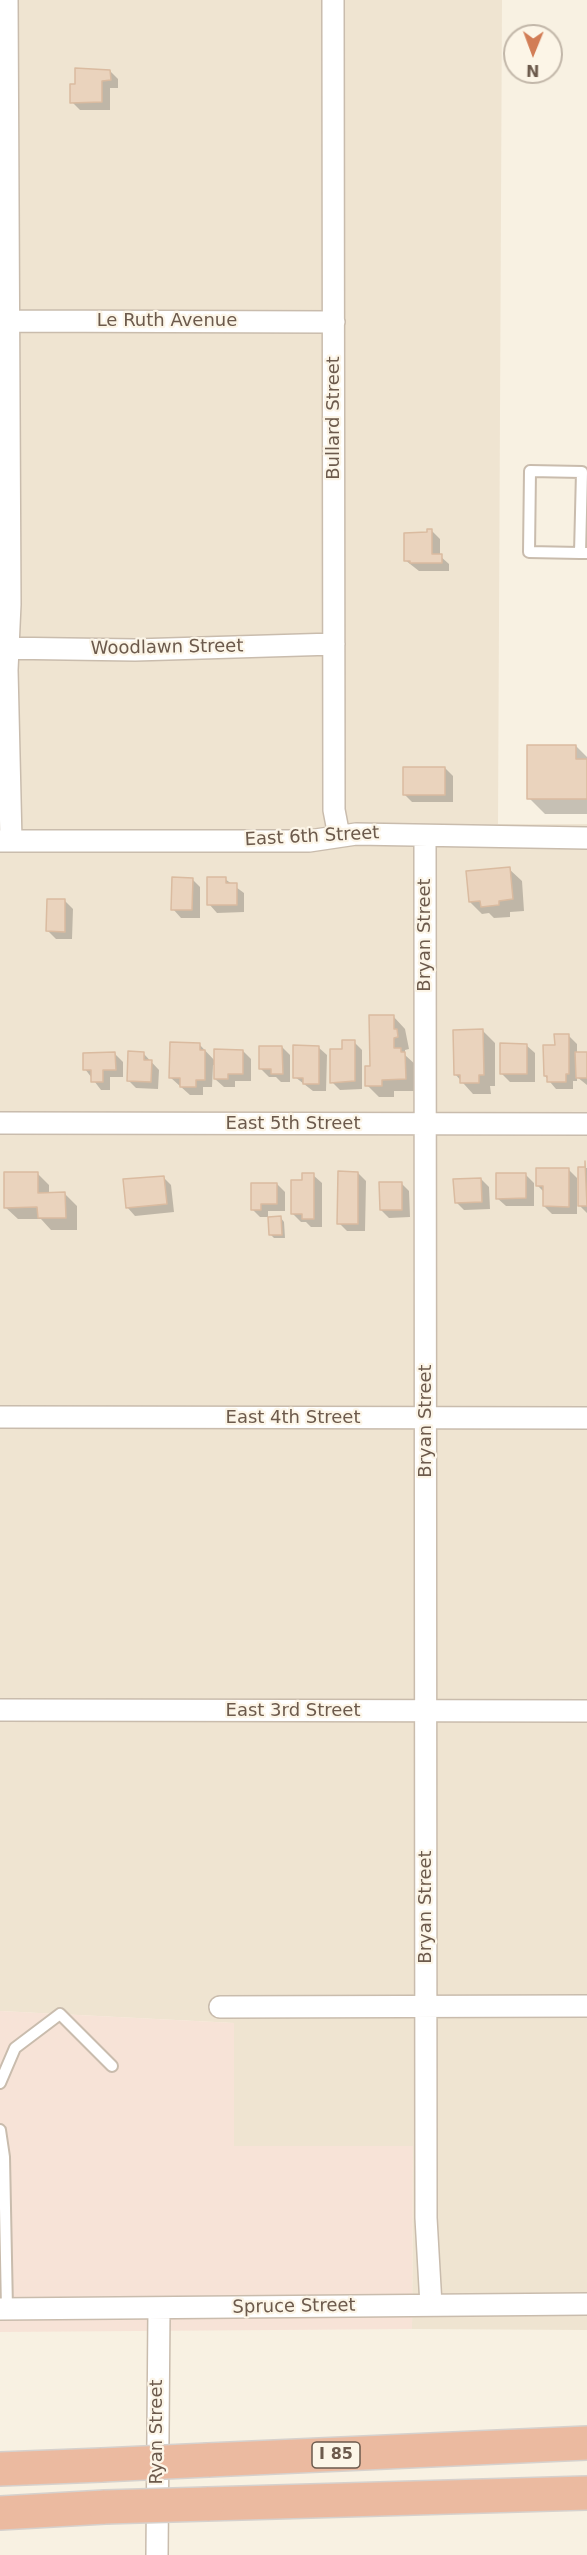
<!DOCTYPE html>
<style>
body{margin:0}
#map{position:relative;width:587px;height:2555px;overflow:hidden;background:#f8f1e2;font-family:"DejaVu Sans",sans-serif}
canvas{display:block}
.north{position:absolute;left:503px;top:24px;width:60px;height:60px;box-sizing:border-box;background:#fcf5e7;border:2px solid #c2b7a9;border-radius:50%;rotate:181deg;font-size:16px;font-weight:700;line-height:24px;text-align:center;color:#6c5a4c}
.north::after{content:'';display:block;margin:auto;width:21px;height:27px;background:#d27d56;clip-path:polygon(50% 0,100% 100%,50% 72%,0 100%)}
</style>
<div id="map">
<canvas width="587" height="2555"></canvas>
<div class="north">N</div>
</div>
<script>
const context = document.querySelector('canvas').getContext('2d');
context.lineJoin = 'round';
function paint(path, color) { context.fillStyle = color; context.fill(path, 'evenodd'); }
function strokePath(path, color, width, dash) { context.strokeStyle = color; context.lineWidth = width; context.lineCap = dash ? 'butt' : 'round'; context.setLineDash(dash || []); context.stroke(path); }
function write(font, color, halo, rows, align = 'center') {
  context.font = font + ' "DejaVu Sans",sans-serif'; context.lineWidth = 4.5; context.setLineDash([]); context.textBaseline = 'middle'; context.strokeStyle = halo; context.fillStyle = color; for (const [text, x, y, turn = 0] of rows) {
    context.save(); context.translate(x, y); context.rotate((+turn || 0) * Math.PI / 180); context.textAlign = isNaN(turn) ? turn : align; if (halo) context.strokeText(text, 0, 0); context.fillText(text, 0, 0); context.restore();
  }
}
paint(new Path2D(`
 M0,0H502L498,824H587V2330L412,2329L413,2146H234V2023L0,2011Z`), '#efe4d1');
paint(new Path2D(`
 M0,2011L234,2023V2146H413L412,2329L0,2332Z`), '#f7e3d7');
paint(new Path2D(`
 M110,71L118,79V88H110V110H80L72,102Z
 M431,530L440,539V556L449,564V571H419L405,560Z
 M576,746L587,757V814H545L529,798Z
 M445,768L453,776V802H412L404,794Z
 M509,869L522,881L524,911L510,912V917L494,918L489,913L482,914L470,902Z
 M192,879L200,887V918H181L173,909Z
 M225,879L244,893V912L217,913L209,904Z
 M65,901L73,909L72,939H56L48,931Z
 M393,1016L405,1029L409,1049L405,1050V1055L417,1066V1091H394V1097H379L367,1085Z
 M483,1031L495,1043V1086H490L491,1094H473L455,1074Z
 M568,1035L577,1044V1054H587V1085L577,1077V1081H573V1089H556L545,1076L556,1046Z
 M354,1042L362,1050V1089L340,1090L332,1082Z
 M199,1044L216,1062L243,1051L251,1059V1081H235V1087H224L215,1079L216,1065H213L212,1087H203V1095H190L171,1078Z
 M526,1045L535,1053V1082H510L502,1074Z
 M282,1047L290,1055V1082H281L276,1077H269L261,1069Z
 M318,1047L327,1055L326,1091H313L295,1077Z
 M143,1053L159,1070L158,1089L136,1088L128,1080Z
 M115,1054L123,1062V1077H110V1090H101L85,1069Z
 M587,1162V1213L580,1206V1168H587Z
 M569,1170L577,1178V1214H552L544,1206V1192L538,1186Z
 M37,1173L49,1185V1194H65L77,1206V1230H51L41,1219H18L5,1207Z
 M358,1173L366,1181L365,1231H347L339,1223Z
 M525,1174L534,1183V1206H506L497,1198Z
 M313,1175L322,1183V1227H311L306,1222H301L293,1214Z
 M163,1177L171,1185L174,1212L135,1216L127,1207Z
 M481,1179L489,1187L490,1209L464,1210L456,1202Z
 M401,1183L409,1191L410,1217L389,1218L381,1210Z
 M277,1184L285,1192V1211H268V1217H260L252,1209Z
 M281,1218L284,1222L285,1238H274L270,1234Z`), '#0003');
const building = new Path2D(`
 M75,68L110,70L111,80L102,81V102L70,103V84H75Z
 M427,529H432V554H442V563H410V561H404V533L427,532Z
 M527,745H576V759H587V799H527Z
 M403,767H445V795H403Z
 M510,867L513,899L499,901V905L481,907L480,901L469,902L466,871Z
 M172,877L193,878L192,910H171Z
 M207,877H226V883H237V905H207Z
 M47,899H65V932L46,931Z
 M369,1015H394V1029H397L398,1037L394,1038V1048H401V1052H405L406,1079L382,1080V1086H365V1066H370Z
 M483,1029L484,1075H479V1083H460V1075H454L453,1030Z
 M554,1034H569V1074H566V1082H547V1076H544L543,1045H555Z
 M342,1040H355V1081L330,1083V1049H342Z
 M170,1042L200,1043V1050H205V1080H196V1087H180V1078H169Z
 M500,1043L527,1044V1074H500Z
 M293,1045L319,1046V1084H303V1078H293Z
 M259,1046H282L283,1074H271V1069H259Z
 M214,1049L243,1050V1074H228V1079H214Z
 M128,1051L144,1052V1060H152L151,1082L127,1081Z
 M115,1052L116,1070H103V1082H91V1070H83V1053Z
 M575,1052H587V1078H576Z
 M585,1161L587,1206H578V1167H585Z
 M536,1168H569V1207L543,1206V1186H536Z
 M338,1171L358,1172V1224H337Z
 M4,1172H38V1193L65,1192L66,1218H38L37,1207L4,1208Z
 M302,1173H314V1219H302V1214H291V1180H302Z
 M496,1173H526V1198L496,1199Z
 M164,1176L167,1204L126,1208L123,1179Z
 M481,1178L482,1202L455,1203L453,1179Z
 M379,1182H402V1210H380Z
 M251,1183H277V1204H261V1210H251Z
 M281,1216L282,1235H269L268,1217Z`);
paint(building, '#ead3bd');
strokePath(building, '#dabba0', 1.5);
const service = new Path2D(`
 M580,553L582,472L530,471L529,552L580,553H587
 M0,2083L15,2048L60,2014L112,2066
 M0,2130L4,2157L7,2309`);
const minor = new Path2D(`
 M7,0L10,604L7,670L11,841
 M333,0L334,810L339,836
 M0,321L334,322
 M0,648L135,650L334,644
 M425,836L426,2218L431,2305
 M0,841H309L356,834L587,838
 M0,1123L587,1124
 M0,1417L587,1418
 M0,1710L587,1711
 M220,2007L587,2006
 M0,2309L587,2304
 M157,2555L159,2309`);
const motorway = new Path2D(`
 M208,2460L587,2443
 M0,2469L102,2465
 M207,2504L587,2493
 M0,2513L105,2507`);
strokePath(service, '#c9bcad', 14);
strokePath(minor, '#c9bcad', 24);
strokePath(motorway, '#d6d1cd', 36);
strokePath(service, '#fff', 10);
strokePath(minor, '#fff', 21);
strokePath(motorway, '#ebbaa0', 33);
const motorwayBridge = new Path2D(`
 M102,2465L208,2460
 M105,2507L207,2504`);
strokePath(motorwayBridge, '#d6d1cd', 36, []);
strokePath(motorwayBridge, '#ebbaa0', 33);
for (const [x, y, w] of [
 [336,2455,48]
]) { const box = new Path2D(); box.roundRect(x - w / 2, y - 13, w, 26, 4.5); context.fillStyle = '#fcf5e7'; context.fill(box); strokePath(box, '#6c5a4c', 1.5); }
write('bold 16px', '#6c5a4c', null, [
 ["I 85",336,2455]
]);
write('18px', '#6c5a4c', '#fcf5e7', [
 ["Le Ruth Avenue",167,321],
 ["Bullard Street",334,418,-90],
 ["Woodlawn Street",167,648,-1],
 ["East 6th Street",312,837,-3],
 ["Bryan Street",425,935,-90],
 ["East 5th Street",293,1124],
 ["East 4th Street",293,1418],
 ["Bryan Street",426,1421,-90],
 ["East 3rd Street",293,1711],
 ["Bryan Street",426,1907,-90],
 ["Spruce Street",294,2307,-1],
 ["Ryan Street",157,2432,-90]
]);
</script>
